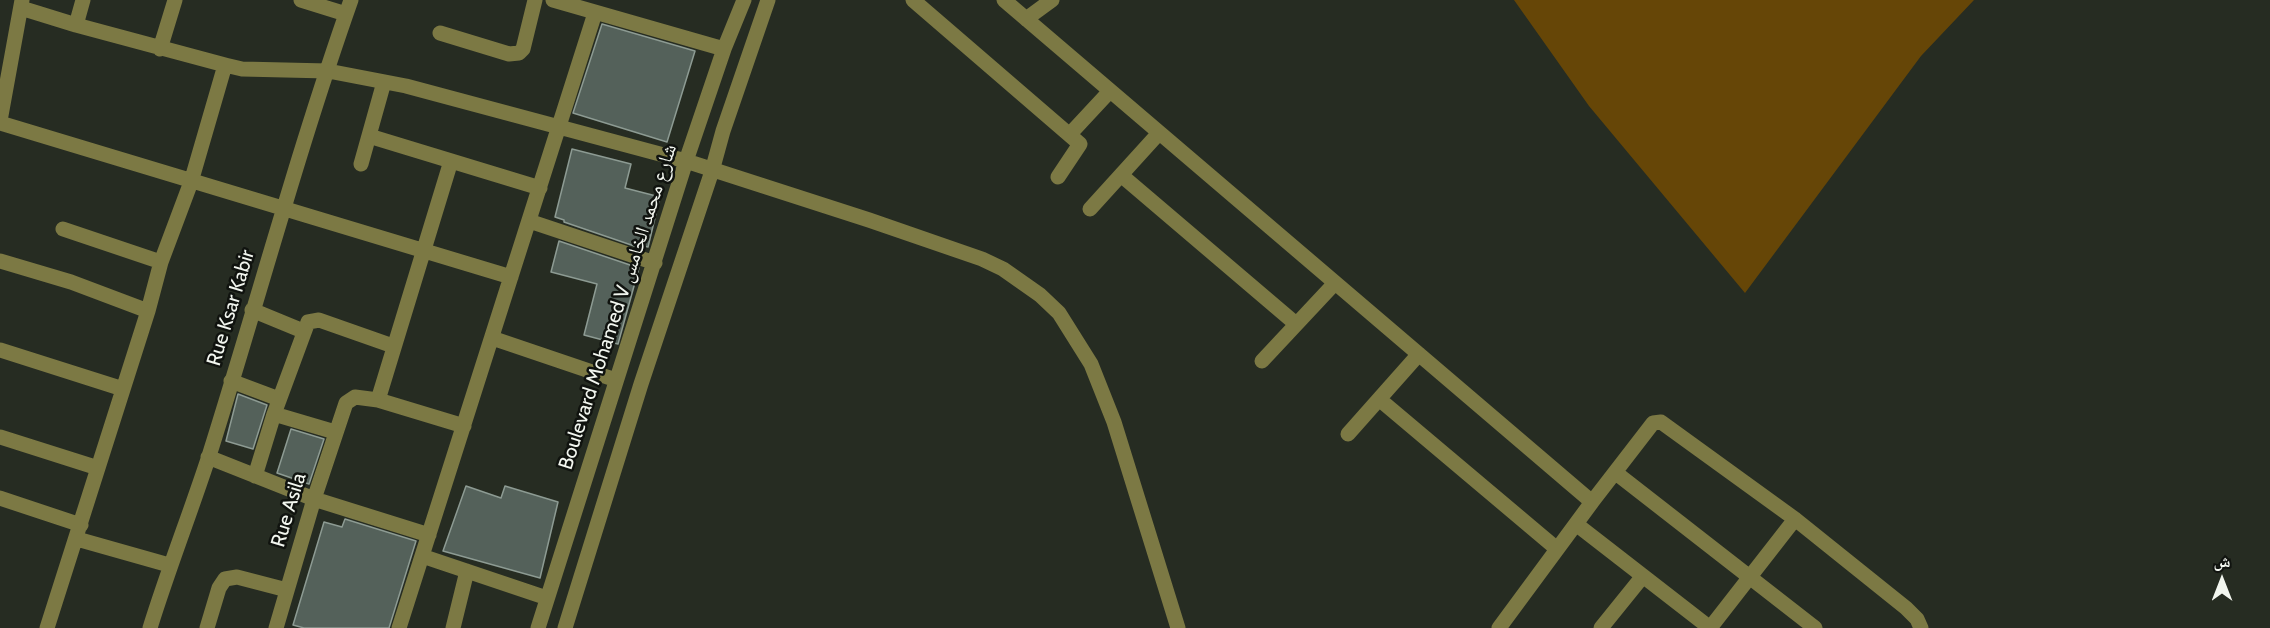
<!DOCTYPE html>
<meta charset="utf-8">
<style>
body{margin:0}
#map{position:relative;width:2270px;height:628px;overflow:hidden;background:#262c22;font-family:Cabin,"Noto Naskh Arabic",sans-serif}
canvas{display:block}
.north{position:absolute;left:2192px;top:550px;width:60px;height:60px;-webkit-text-stroke:4px #10130f;paint-order:stroke;rotate:0deg;font-size:16px;font-weight:700;line-height:24px;text-align:center;color:#f2f6ef}
.north::after{content:'';display:block;margin:auto;width:21px;height:27px;background:#f2f6ef;clip-path:polygon(50% 0,100% 100%,50% 72%,0 100%)}
</style>
<div id="map">
<canvas width="2270" height="628"></canvas>
<div class="north">ش</div>
</div>
<script>
const context = document.querySelector('canvas').getContext('2d');
context.lineJoin = 'round';
function paint(path, color) { context.fillStyle = color; context.fill(path, 'evenodd'); }
function strokePath(path, color, width, dash) { context.strokeStyle = color; context.lineWidth = width; context.lineCap = dash ? 'butt' : 'round'; context.setLineDash(dash || []); context.stroke(path); }
function write(font, color, halo, rows, align = 'center') {
  context.font = font + ' Cabin,"Noto Naskh Arabic",sans-serif'; context.lineWidth = 5; context.setLineDash([]); context.textBaseline = 'middle'; context.strokeStyle = halo; context.fillStyle = color; for (const [text, x, y, turn = 0] of rows) {
    context.save(); context.translate(x, y); context.rotate((+turn || 0) * Math.PI / 180); context.textAlign = isNaN(turn) ? turn : align; if (halo) context.strokeText(text, 0, 0); context.fillText(text, 0, 0); context.restore();
  }
}
paint(new Path2D(`
 M1514,0H1974L1921,56L1745,293L1589,106Z`), '#664607');
const building = new Path2D(`
 M602,24L695,51L667,142L573,113Z
 M572,149L631,164L625,188L660,197L648,247L644,246L643,249L564,222V220L555,217Z
 M559,241L639,268L618,344L584,335L597,284L551,272Z
 M238,394L267,405L253,449L226,441Z
 M291,429L324,439L309,484L277,473Z
 M466,486L501,498L505,486L558,502L540,578L443,551Z
 M345,519L416,541L389,628H304L293,625L324,522L342,527Z`);
paint(building, '#54615a');
strokePath(building, '#8d9b93', 1.5);
strokePath(new Path2D(`
 M301,0L346,14
 M553,0L724,49
 M913,0L1080,144L1058,177
 M1004,0L1592,502L1653,423L1661,422L1795,519L1906,608L1917,619L1921,628
 M21,8L76,25L225,65L242,69L328,71L406,86L686,161L869,220L982,259L1003,269L1040,295L1059,313L1091,364L1114,422L1178,628
 M1026,19L1052,0
 M76,25L83,0
 M440,33L509,54L519,53L523,49L535,0
 M160,49L175,0
 M0,121L22,0
 M0,123L511,277
 M1070,134L1110,91
 M369,136L540,188
 M361,164L384,82
 M1121,175L1296,324
 M1090,209L1159,133
 M529,221L655,263
 M63,229L161,262
 M0,261L71,282L148,311
 M252,310L303,331
 M492,338L616,380
 M0,350L123,389
 M1262,361L1335,283
 M231,381L279,399
 M1379,399L1557,549
 M378,400L451,161
 M274,414L335,432
 M1348,434L1419,354
 M0,437L98,468
 M208,457L314,499L429,535
 M1616,473L1815,628
 M255,476L274,414L308,322L319,320L393,346
 M0,498L81,525
 M1576,524L1710,628
 M77,539L169,565
 M422,556L547,598
 M47,628L148,311L161,262L191,182L225,65
 M150,628C168,570 190,514 209,456C257,304 298,150 351,0
 M207,628L219,588L225,579L237,577L287,590
 M276,628L314,499L346,403L355,397L378,400L464,426
 M399,628L595,13
 M453,628L467,571
 M538,628L686,161L724,49L744,0
 M565,628L641,384L712,171L723,131L768,0
 M1499,628L1592,502
 M1601,628L1643,576
 M1710,628L1795,519`), '#7c7944', 15);
write('20px', '#f2f6ef', '#10130f', [
 ["Boulevard Mohamed V شارع محمد الخامس",618,307,-72],
 ["Rue Ksar Kabir",231,308,-73],
 ["Rue Asila",289,510,-73]
]);
</script>
